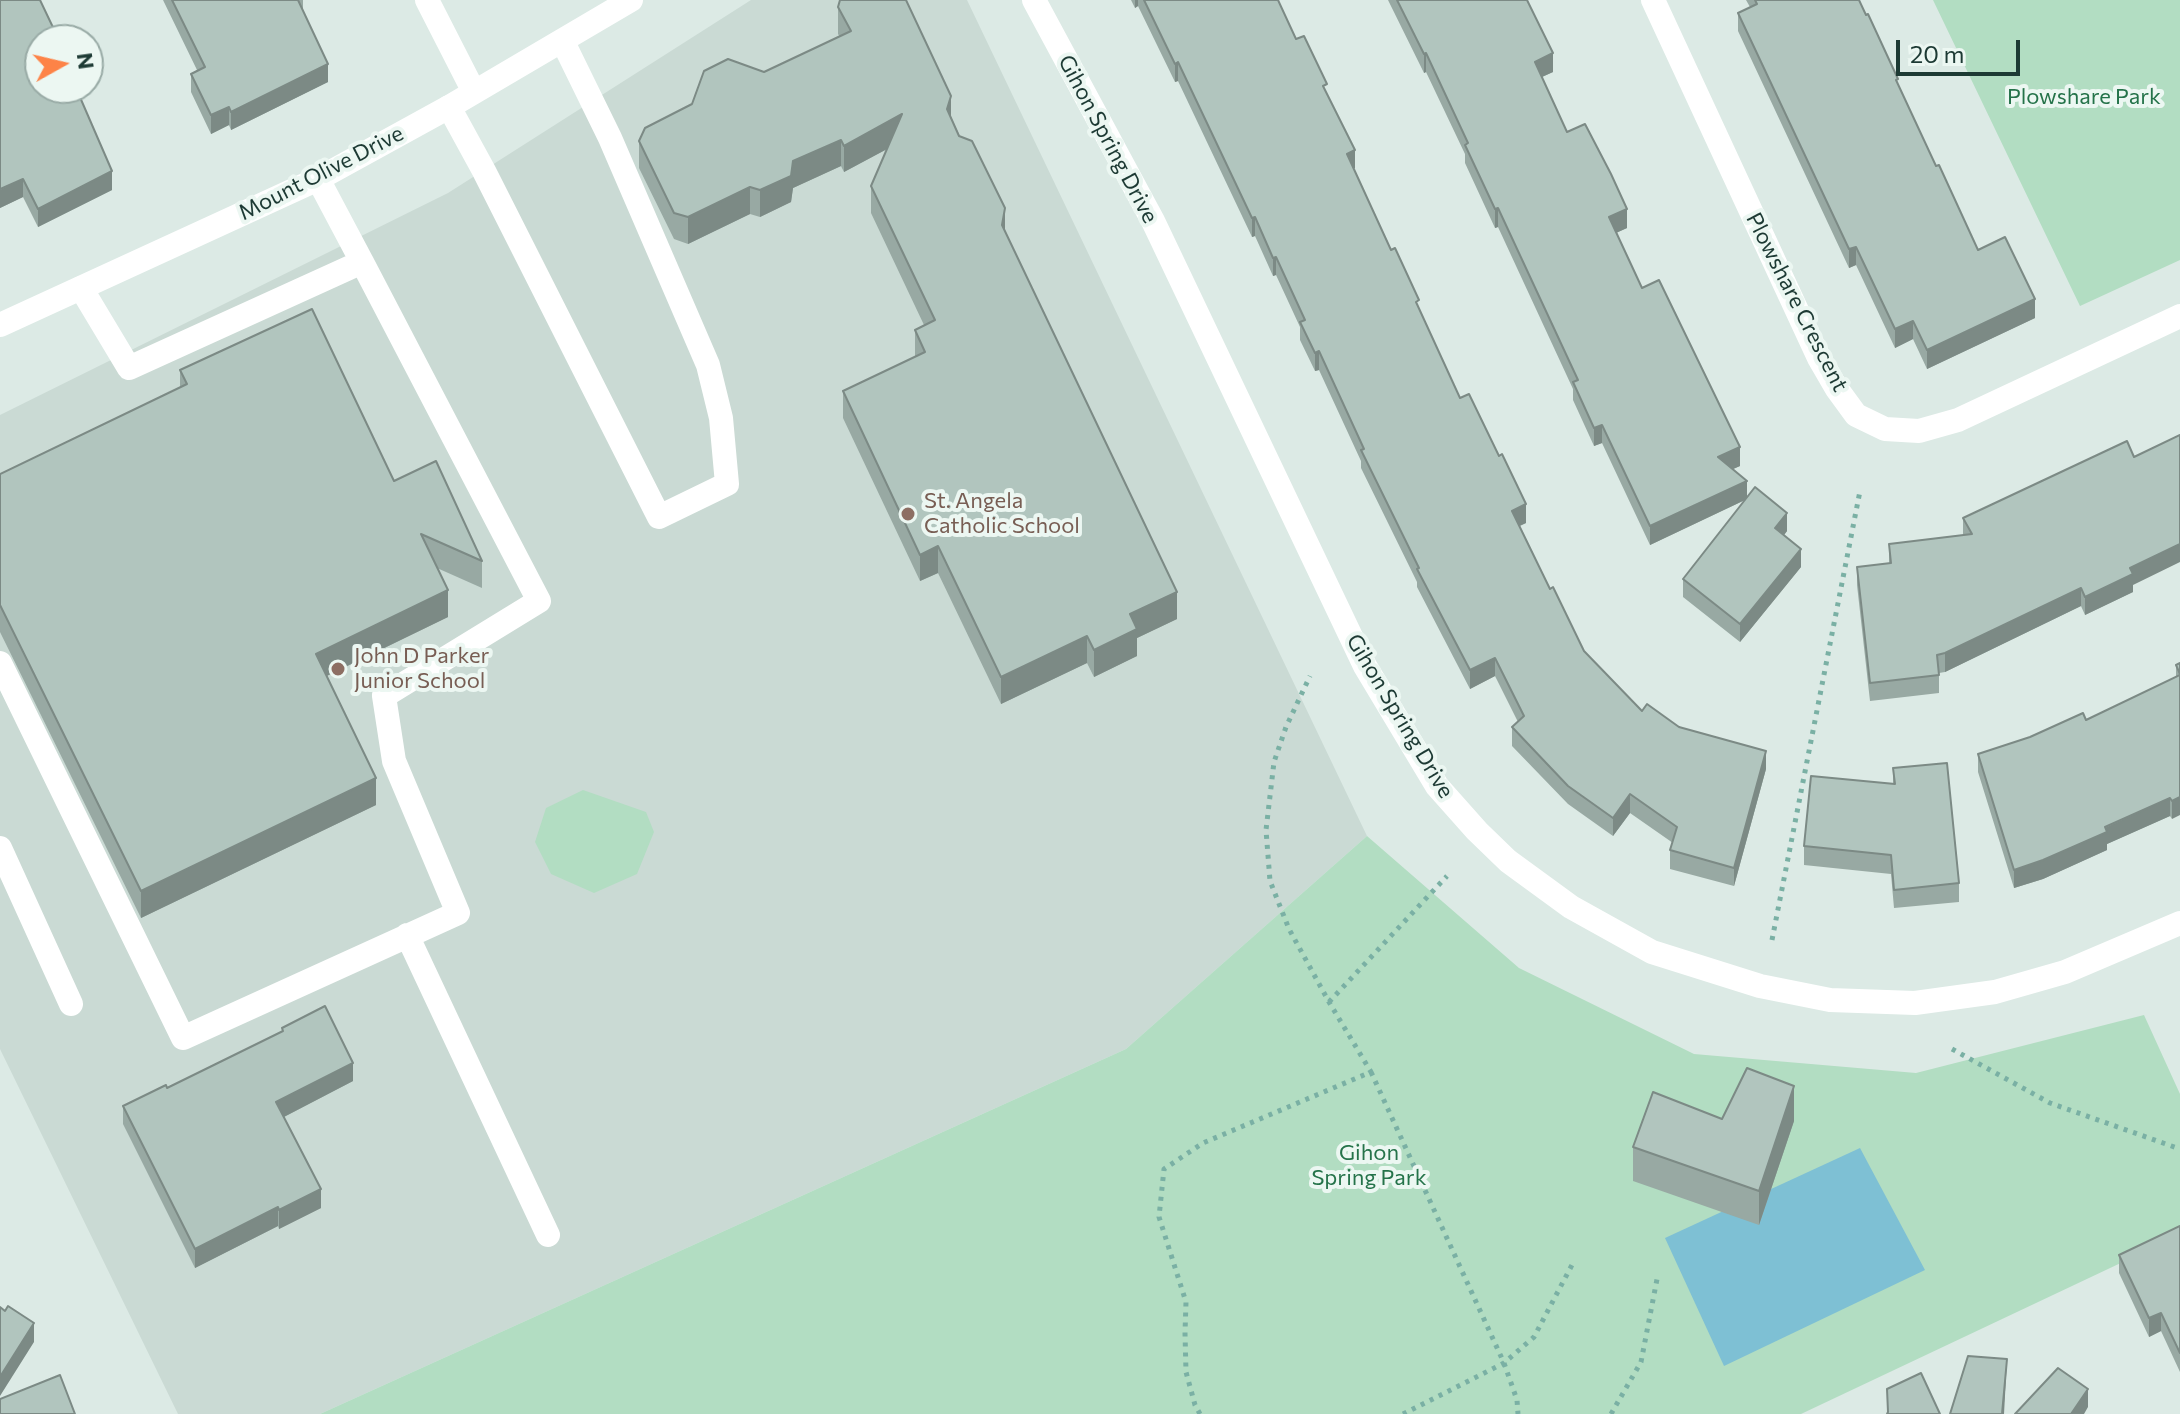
<!DOCTYPE html>
<style>
body{margin:0}
#map{position:relative;width:2180px;height:1414px;overflow:hidden;background:#dceae5;font-family:Commissioner,sans-serif}
canvas{display:block}
.north{position:absolute;left:24px;top:24px;width:80px;height:80px;box-sizing:border-box;background:#ecf7f2;border:2px solid #99aba6;border-radius:50%;rotate:82deg;font-size:22px;font-weight:700;line-height:32px;text-align:center;color:#1d3a34}
.north::after{content:'';display:block;margin:auto;width:28px;height:36px;background:#fd8347;clip-path:polygon(50% 0,100% 100%,50% 72%,0 100%)}
.scale{position:absolute;left:1896px;top:40px;width:124px;height:36px;box-sizing:border-box;border:4px solid #1d3a34;border-top:0;padding-left:10px;font-size:24px;line-height:28px;white-space:nowrap;color:#1d3a34;-webkit-text-stroke:6px #ecf7f2;paint-order:stroke}
</style>
<div id="map">
<canvas width="2180" height="1414"></canvas>
<div class="north">N</div>
<div class="scale">20 m</div>
</div>
<script>
const context = document.querySelector('canvas').getContext('2d');
context.lineJoin = 'round';
function paint(path, color) { context.fillStyle = color; context.fill(path, 'evenodd'); }
function strokePath(path, color, width, dash) { context.strokeStyle = color; context.lineWidth = width; context.lineCap = dash ? 'butt' : 'round'; context.setLineDash(dash || []); context.stroke(path); }
function write(font, color, halo, rows, align = 'center') {
  context.font = font + ' Commissioner,sans-serif'; context.lineWidth = 8; context.setLineDash([]); context.textBaseline = 'middle'; context.strokeStyle = halo; context.fillStyle = color; for (const [text, x, y, turn = 0] of rows) {
    context.save(); context.translate(x, y); context.rotate((+turn || 0) * Math.PI / 180); context.textAlign = isNaN(turn) ? turn : align; if (halo) context.strokeText(text, 0, 0); context.fillText(text, 0, 0); context.restore();
  }
}
paint(new Path2D(`
 M751,0H967L1367,836L1126,1049L320,1414H178L0,1049V415L448,193Z`), '#cadad4');
paint(new Path2D(`
 M1933,0H2180V260L2080,306Z
 M583,790L646,812L654,832L637,874L594,893L551,874L535,842L546,808Z
 M1367,836L1519,968L1694,1054L1916,1073L2144,1015L2180,1094V1235L1801,1414H320L1126,1049Z`), '#b2ddc2');
paint(new Path2D(`
 M1860,1148L1925,1270L1724,1366L1665,1238Z`), '#7ec0d4');
strokePath(new Path2D(`
 M1772,940L1860,491
 M1329,1002L1447,876
 M1952,1049L2050,1103L2180,1149
 M1371,1072L1504,1363L1517,1400L1518,1414
 M1200,1414L1195,1405L1186,1372L1185,1333L1186,1302L1159,1217L1164,1169L1203,1143L1371,1072L1329,1002L1289,929L1270,881L1266,830L1274,762L1286,727L1310,676
 M1403,1414L1504,1363L1534,1337L1573,1263
 M1611,1414L1641,1362L1658,1274`), '#7ab0a4', 5, [4, 6]);
strokePath(new Path2D(`
 M449,107L484,171L659,517L727,484L721,418L708,365L610,138L563,42
 M81,288L129,368L362,262L318,179
 M0,663L183,1038L458,913L394,761L384,696L539,601L362,262
 M0,848L71,1004
 M407,935L548,1235`), '#fff', 24);
strokePath(new Path2D(`
 M427,0L474,92
 M1034,0L1153,221L1365,666L1437,786L1477,831L1508,861L1571,907L1652,952L1760,986L1830,1000L1915,1003L1995,992L2065,972L2180,923
 M1653,0L1819,358L1837,389L1856,415L1885,429L1919,431L1958,420L2180,316
 M0,325L318,179L449,107L631,0`), '#fff', 24);
paint(new Path2D(`
 M0,0L40,40L112,190L38,227L23,197L0,208Z
 M163,0H303V10L328,82L231,130L229,125L211,134L191,92V74L197,70Z
 M1131,0H1278L1296,39L1327,94L1354,169L1460,398L1526,523L1520,526L1550,589L1584,651L1642,711L1679,727L1766,769L1734,886L1670,869V850L1673,843L1630,813L1613,836L1568,804L1512,746V727L1518,722L1495,676L1470,689L1417,587V582L1361,468V461L1319,370L1315,371L1300,340V327L1276,275L1273,276L1255,236L1252,237L1178,81L1175,82L1138,6L1135,8Z
 M1388,0H1527L1553,72L1542,77L1567,132L1627,228L1616,233L1642,288L1740,466L1732,469L1747,498L1787,531L1784,535L1801,567L1740,642L1683,597V579L1745,500L1650,545L1602,443L1594,446L1573,400V389L1498,227L1495,228L1465,163V154L1426,72L1424,73Z
 M1746,0H1859L1936,166L1978,250L2035,318L1927,369L1913,339L1895,348L1856,265L1849,268L1738,31V13L1750,7Z
 M838,7L951,117L1005,232L1177,619L1137,638V656L1094,677L1087,663L1001,704L938,573L920,581L843,418V391L915,357V330L924,325L871,213V186L887,149L844,172L841,166L793,188L791,202L760,217L750,214L688,244L674,239L639,168V141L692,104L764,72L840,37L838,34Z
 M180,370L394,481L482,561V588L437,568L448,617L327,676L376,805L141,918L0,632V474L180,388Z
 M1963,518L2133,585V592L2085,615L2081,606L1945,672L1939,673V693L1870,701L1857,585V567L1889,563V544L1963,535Z
 M2180,663L2172,819L2170,816L2107,844V850L2043,879L2014,888L1978,772V754L2086,720L2176,677V665Z
 M1893,768L1959,883V902L1894,908L1891,874L1804,865V846L1893,784Z
 M282,1028L353,1081L284,1117L321,1208L279,1229L278,1226L195,1268L123,1124V1106L167,1088L282,1032Z
 M1722,1119L1794,1121L1759,1225L1633,1181V1147Z
 M2180,1226V1372L2161,1331L2149,1337L2119,1273V1255Z`), '#98a9a3');
paint(new Path2D(`
 M1135,0H1138V6L1135,8Z
 M1426,53V72L1424,73V54Z
 M1553,53V72L1535,80V62Z
 M1178,62V81L1175,82V64Z
 M328,64V82L231,130V112Z
 M951,96V123L947,109Z
 M229,107V125L211,134V115Z
 M902,114V141L844,172V146Z
 M841,140V166L793,188L791,202L760,217V190L793,161Z
 M1355,150V168L1347,172V154Z
 M112,171V190L38,227V209Z
 M23,179V197L0,208V190Z
 M750,187V214L688,244V217Z
 M1005,208V234L1002,225Z
 M1498,208V227L1495,228V209Z
 M1627,209V228L1609,236V217Z
 M1255,217V236L1252,237V218Z
 M1856,247V265L1849,268V249Z
 M1276,257V275L1273,276V258Z
 M2035,299V318L1927,369V350Z
 M1913,321V339L1895,348V329Z
 M1319,351V370L1315,371V353Z
 M1602,425V443L1594,446V428Z
 M1740,447V466L1718,476V457Z
 M1747,481V499L1650,545V526Z
 M1526,504V523L1512,529V511Z
 M1787,513V531L1775,547V528Z
 M2180,544V562L2133,585V592L2085,615V597L2130,568Z
 M938,546V573L920,581V555Z
 M1801,549V567L1740,642V624Z
 M2081,588V606L1945,672V653Z
 M448,590V617L316,681V654Z
 M1177,592V619L1137,638V656L1094,677V650L1130,614Z
 M1087,636V663L1001,704V677Z
 M1495,658V676L1470,689V670Z
 M1766,751V769L1734,886V868Z
 M376,778V805L141,918V891Z
 M1630,794V813L1613,836V818Z
 M2180,797V815L2172,819V801Z
 M2170,798V816L2107,844V850L2043,879L2014,888V870Z
 M353,1063V1081L276,1121V1102Z
 M1794,1086V1121L1759,1225V1191Z
 M321,1189V1208L279,1229V1210Z
 M278,1207V1226L195,1268V1249Z
 M2161,1313V1331L2149,1337V1318Z
 M34,1323V1342L0,1396V1377Z
 M2007,1359L2004,1414H2002Z
 M2088,1389V1407L2084,1414H2071Z`), '#7c8a85');
const building = new Path2D(`
 M0,0H40L59,40H40V88H76L112,171L38,209L23,179L0,189Z
 M172,0H298L328,64L231,112L229,107L211,115L191,74L205,67Z
 M840,0H906L951,96L947,109L959,136L972,141L1005,208L1002,225L1177,592L1130,614L1137,629L1094,650L1087,636L1001,677L938,546L920,555L843,391L925,352L915,330L935,320L871,186L902,114L844,146L841,140L793,161L791,176L760,190L750,187L688,217L674,213L639,141L645,128L692,104L704,71L728,59L764,72L851,31L838,7Z
 M1144,0H1278L1296,39L1304,36L1327,84L1323,86L1355,150L1347,154L1391,250L1395,248L1419,300L1416,302L1460,398L1469,394L1499,456L1502,454L1526,504L1512,511L1550,589L1553,587L1584,651L1642,711L1647,704L1679,727L1766,751L1734,868L1670,850L1677,827L1630,794L1613,818L1568,786L1512,727L1524,716L1495,658L1470,670L1417,569L1419,568L1361,450L1364,449L1319,351L1315,353L1300,322L1305,320L1276,257L1273,258L1255,217L1252,218L1178,62L1175,64Z
 M1397,0H1527L1553,53L1535,62L1567,132L1585,124L1611,174L1627,209L1609,217L1642,288L1659,280L1740,447L1718,457L1747,481L1650,526L1602,425L1594,428L1573,382L1578,380L1498,208L1495,209L1465,145L1468,143L1426,53L1424,54Z
 M1755,0H1859L1866,15L1868,14L1898,79L1896,80L1936,166L1939,165L1978,250L2005,237L2035,299L1927,350L1913,321L1895,329L1856,247L1849,249L1738,13L1757,4Z
 M312,309L394,481L436,461L482,561L421,534L448,590L316,654L376,778L141,891L0,605V474L187,384L180,370Z
 M2180,435V544L2130,568L2133,574L2085,597L2081,588L1945,653L1937,655L1939,675L1870,683L1857,567L1891,563L1889,544L1972,534L1963,518L2127,441L2134,457Z
 M1755,487L1787,513L1775,528L1801,549L1740,624L1683,579Z
 M2180,663V674L2176,665Z
 M2180,675V797L2172,801L2170,798L2105,827L2107,832L2043,860L2014,870L1978,754L2030,737L2083,713L2086,720Z
 M1947,763L1959,883L1894,890L1891,855L1804,846L1811,776L1895,784L1893,768Z
 M325,1006L353,1063L276,1102L321,1189L279,1210L278,1207L195,1249L123,1106L166,1085L167,1088L283,1031L282,1028Z
 M1747,1068L1794,1086L1759,1191L1633,1147L1653,1092L1722,1119Z
 M2180,1226V1353L2161,1313L2149,1318L2119,1255Z
 M8,1306L34,1323L0,1377V1307L5,1311Z
 M1968,1356L2007,1359L2002,1414H1950Z
 M2058,1368L2088,1389L2071,1414H2015Z
 M1921,1373L1940,1414H1887L1888,1412L1887,1389Z
 M60,1375L75,1414H0V1399Z`);
paint(building, '#b1c5be');
strokePath(building, '#7c8a85', 2);
for (const [x, y, r, color] of [
 [908,514,8,"#8d6e63"],
 [338,669,8,"#8d6e63"]
]) { const dot = new Path2D(); dot.arc(x, y, r, 0, 2 * Math.PI); context.fillStyle = color; context.fill(dot); strokePath(dot, '#ecf7f2', 3); }
write('22px', '#25734a', '#ecf7f2', [
 ["Plowshare Park",2084,97],
 ["Gihon",1369,1153],
 ["Spring Park",1369,1178]
]);
write('22px', '#1d3a34', '#ecf7f2', [
 ["Gihon Spring Drive",1108,139,62],
 ["Mount Olive Drive",321,173,-27],
 ["Plowshare Crescent",1797,302,63],
 ["Gihon Spring Drive",1400,716,59]
]);
write('22px', '#785e54', '#ecf7f2', [
 ["St. Angela",924,501],
 ["Catholic School",924,526],
 ["John D Parker",354,656],
 ["Junior School",354,681]
], 'left');
</script>
